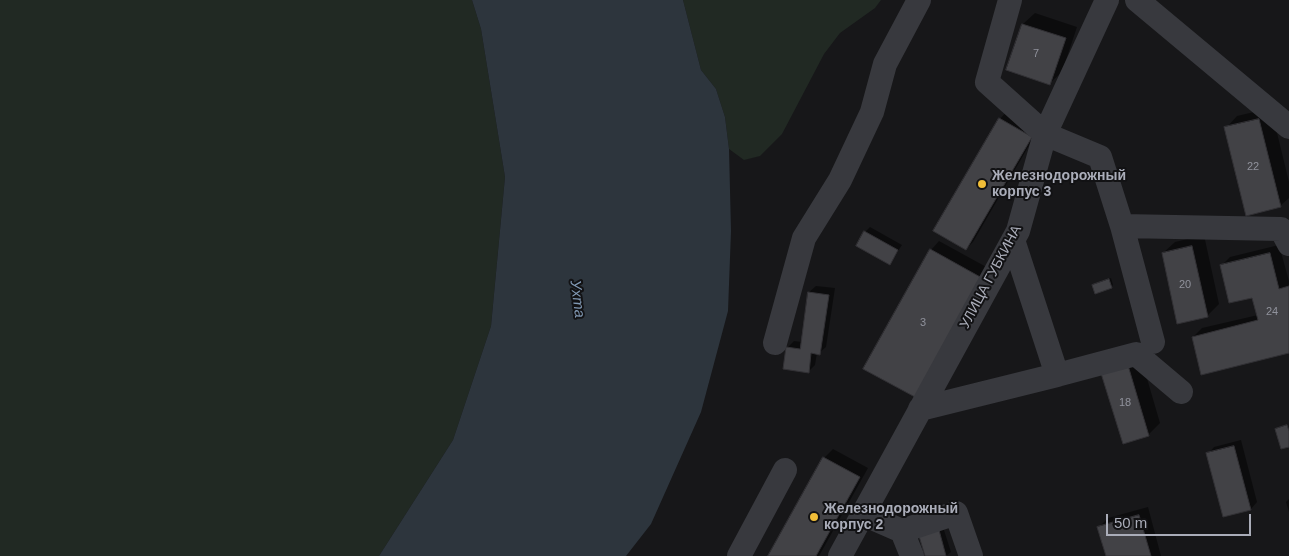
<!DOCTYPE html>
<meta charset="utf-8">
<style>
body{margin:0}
#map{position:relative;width:1289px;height:556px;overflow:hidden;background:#171719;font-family:Helvetica,sans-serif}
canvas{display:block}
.scale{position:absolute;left:1106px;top:514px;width:145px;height:22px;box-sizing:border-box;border:2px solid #aaadb9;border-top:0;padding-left:6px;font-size:15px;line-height:18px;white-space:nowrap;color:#aaadb9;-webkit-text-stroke:4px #121214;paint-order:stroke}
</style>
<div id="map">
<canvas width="1289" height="556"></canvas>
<div class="scale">50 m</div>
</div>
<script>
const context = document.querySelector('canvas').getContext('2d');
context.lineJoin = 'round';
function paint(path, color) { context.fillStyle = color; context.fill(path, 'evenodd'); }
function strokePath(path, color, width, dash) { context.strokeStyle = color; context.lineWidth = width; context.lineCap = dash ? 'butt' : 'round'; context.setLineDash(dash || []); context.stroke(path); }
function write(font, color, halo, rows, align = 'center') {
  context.font = font + ' Helvetica,sans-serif'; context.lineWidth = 4; context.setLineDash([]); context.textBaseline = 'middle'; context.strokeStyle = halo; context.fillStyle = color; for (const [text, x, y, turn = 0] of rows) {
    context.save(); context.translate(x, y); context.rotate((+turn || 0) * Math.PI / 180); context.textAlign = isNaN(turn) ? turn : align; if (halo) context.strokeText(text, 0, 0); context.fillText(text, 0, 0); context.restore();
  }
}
paint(new Path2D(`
 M0,0H472L481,29L505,177L491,326L453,440L379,556H0Z
 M683,0H881L875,8L840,33L824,54L782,134L760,156L744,160L729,149L725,117L716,89L701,70Z`), '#212923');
paint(new Path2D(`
 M472,0H683L701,70L716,89L725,117L729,149L731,231L728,311L701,412L651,524L626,556H379L453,440L491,326L505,177L481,29Z`), '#2d353d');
paint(new Path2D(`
 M1035,13L1077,27L1062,72L1050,83L1023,24Z
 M1271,108L1289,182V198L1280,206L1226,128L1237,116Z
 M1006,112L1038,130L973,242L966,249L1000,119Z
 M870,227L902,245L890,263L865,232Z
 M1204,235L1219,304L1207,316L1163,253L1175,242Z
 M939,241L990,269L865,368L931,250Z
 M1279,245L1289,281V352L1193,337L1202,328L1258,315L1253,296L1221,266L1230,257Z
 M1111,278L1113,285L1111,287L1093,286Z
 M816,286L835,288L826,347L819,353H817L815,365L808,372L787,348L794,341L802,342L809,292Z
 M1139,351L1160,423L1149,434L1123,442L1102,371Z
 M1241,440L1257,502L1251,509L1208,454L1214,447Z
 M833,449L868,468L819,556H769L824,458Z
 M1289,499V512L1286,502Z
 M1148,507L1161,556H1107L1099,527L1108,518Z
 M943,527L951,552L946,556H926L920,537Z`), '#0007');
const building = new Path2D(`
 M1022,24L1066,38L1050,85L1006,70Z
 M999,118L1032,137L966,250L933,231Z
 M1259,119L1281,207L1246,216L1224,127Z
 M864,231L898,250L890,265L856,246Z
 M1192,246L1208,317L1177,324L1162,253Z
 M930,249L982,278L915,397L863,369Z
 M1270,253L1279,289L1289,286V353L1201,375L1192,337L1258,320L1252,298L1229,303L1220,265Z
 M1109,279L1112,288L1095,294L1092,285Z
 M808,292L829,295L820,355L811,353L809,373L783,369L786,347L800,349Z
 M1127,362L1149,436L1123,444L1100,370Z
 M1287,425L1289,431V447L1281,449L1275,429Z
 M1234,446L1251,510L1223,517L1206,453Z
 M823,457L860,477L816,556H768Z
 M1139,515L1151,556H1106L1097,527Z
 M939,530L946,556H925L919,536Z`);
paint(building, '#424246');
strokePath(building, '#323135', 1);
strokePath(new Path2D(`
 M1107,0L1045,134L1100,157L1122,226L1281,229L1289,244
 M1137,0L1289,127
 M1122,226L1153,342
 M1013,240L1057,375L1136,354L1181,392
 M775,343L804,238L840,180L872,112L885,64L919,0
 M920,409L1057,375
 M863,514L902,531L956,513L971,556
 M902,531L912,556
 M739,556L785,470
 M840,556L1018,231L1045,134L987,82L1010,0`), '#38393e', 24);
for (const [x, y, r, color] of [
 [982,184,5,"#f1be38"],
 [814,517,5,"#f1be38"]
]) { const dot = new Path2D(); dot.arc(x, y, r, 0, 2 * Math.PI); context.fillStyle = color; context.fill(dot); strokePath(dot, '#121214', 2); }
write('11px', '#90929c', null, [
 ["7",1036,54],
 ["22",1253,167],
 ["20",1185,285],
 ["24",1272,312],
 ["3",923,323],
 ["18",1125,403]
]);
write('bold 14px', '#aaadb9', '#121214', [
 ["Железнодорожный",992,176],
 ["корпус 3",992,192],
 ["Железнодорожный",824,509],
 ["корпус 2",824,525]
], 'left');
write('14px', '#aaadb9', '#121214', [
 ["УЛИЦА ГУБКИНА",991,277,-62]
]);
write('italic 15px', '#8199b4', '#121214', [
 ["Ухта",577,299,83]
]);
</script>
